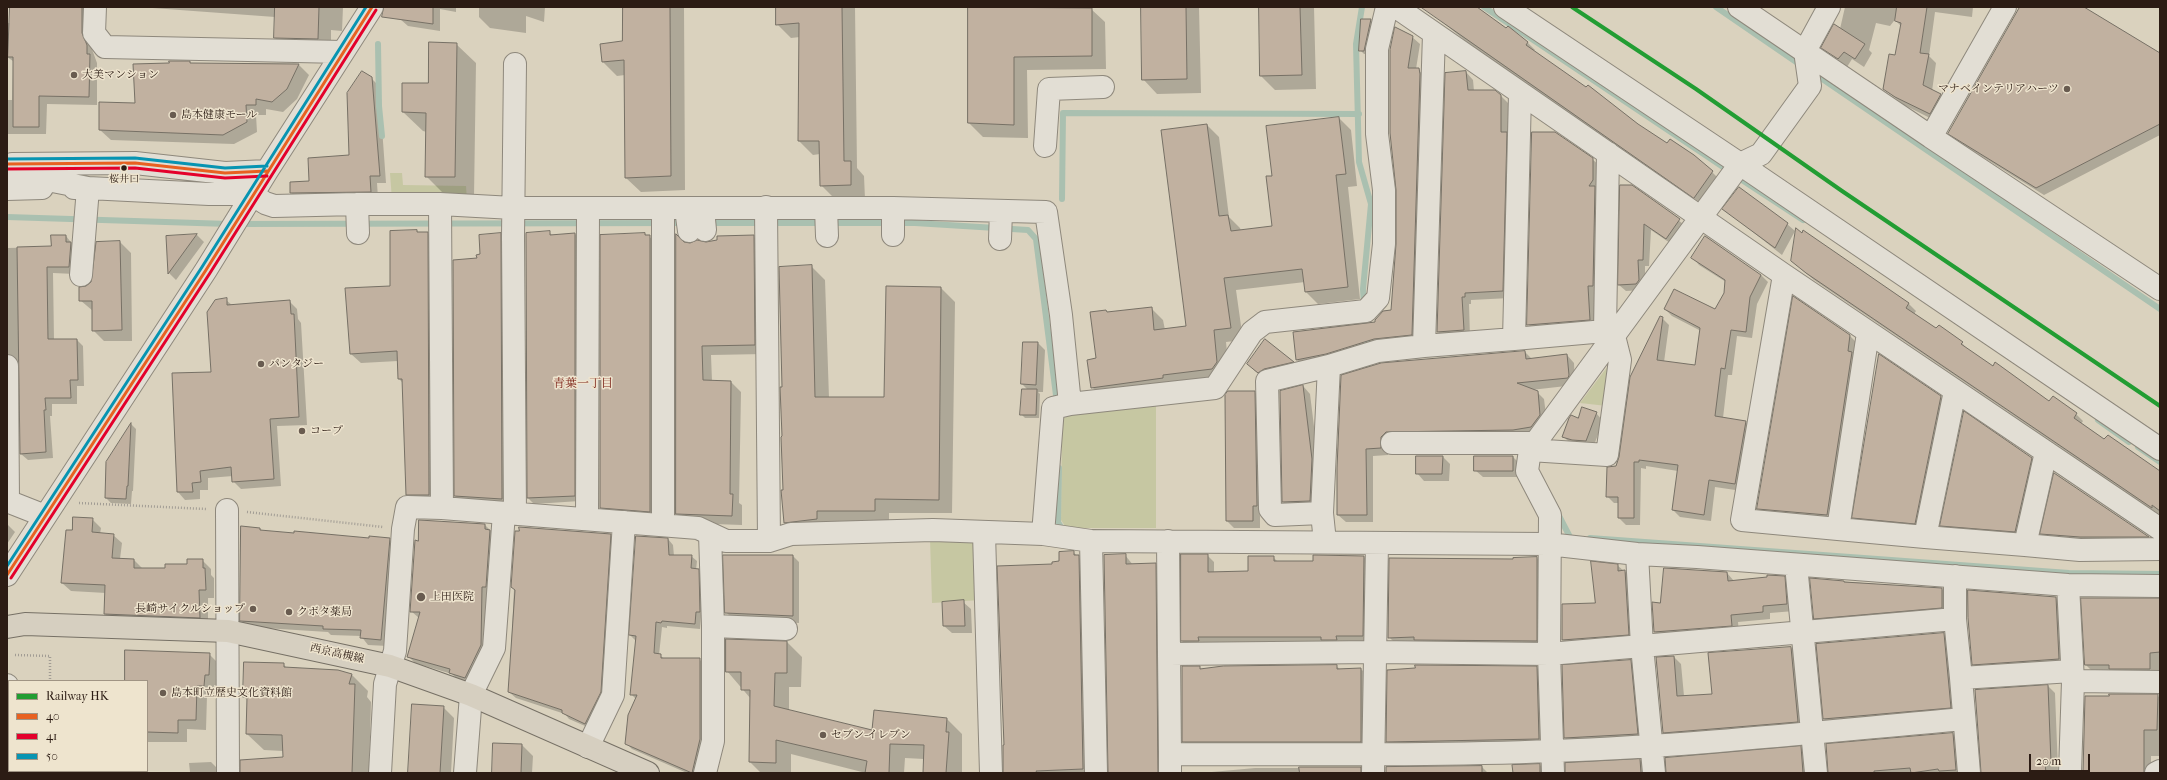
<!DOCTYPE html>
<meta charset="utf-8">
<style>
body{margin:0}
#map{position:relative;width:2167px;height:780px;overflow:hidden;background:#dad2be;font-family:"IM FELL French Canon",serif}
canvas{display:block}
.frame{position:absolute;inset:0;border:8px solid #2c1c14;pointer-events:none}
.legend{position:absolute;left:8px;top:680px;width:140px;height:92px;box-sizing:border-box;background:#eee4ce;border:1px solid #a09484;margin:0;padding:5px 7px;list-style:none;font-size:12px;color:#2c1c14}
.legend li{display:flex;align-items:center;gap:8px;height:20px}
.legend b{width:20px;border:1px solid #a09484}
.scale{position:absolute;left:2029px;top:754px;width:61px;height:18px;box-sizing:border-box;border:2px solid #2c1c14;border-top:0;padding-left:5px;font-size:12px;line-height:14px;white-space:nowrap;color:#2c1c14;-webkit-text-stroke:3px #eee4ce;paint-order:stroke}
</style>
<div id="map">
<canvas width="2167" height="780"></canvas>
<div class="frame"></div>
<ul class="legend">
<li><b style="height:5px;background:#229d33"></b>Railway HK</li>
<li><b style="height:5px;background:#e86121"></b>40</li>
<li><b style="height:5px;background:#e4002b"></b>41</li>
<li><b style="height:5px;background:#0794b2"></b>50</li>
</ul>
<div class="scale">20 m</div>
</div>
<script>
const context = document.querySelector('canvas').getContext('2d');
context.lineJoin = 'round';
function paint(path, color) { context.fillStyle = color; context.fill(path, 'evenodd'); }
function strokePath(path, color, width, dash) { context.strokeStyle = color; context.lineWidth = width; context.lineCap = dash ? 'butt' : 'round'; context.setLineDash(dash || []); context.stroke(path); }
function write(font, color, halo, rows, align = 'center') {
  context.font = font + ' "IM FELL French Canon","Noto Serif JP",serif'; context.lineWidth = 3; context.setLineDash([]); context.textBaseline = 'middle'; context.strokeStyle = halo; context.fillStyle = color; for (const [text, x, y, turn = 0] of rows) {
    context.save(); context.translate(x, y); context.rotate((+turn || 0) * Math.PI / 180); context.textAlign = isNaN(turn) ? turn : align; if (halo) context.strokeText(text, 0, 0); context.fillText(text, 0, 0); context.restore();
  }
}
paint(new Path2D(`
 M390,173H402L403,185L466,186L467,200H392Z
 M1614,358L1607,406L1580,403Z
 M1156,401V528H1071L1065,526L1061,520L1062,420L1075,410Z
 M930,538L979,540L981,600L932,603Z`), '#c6c7a2');
paint(new Path2D(`
 M12,7H91L89,41L97,63V105L47,104L46,134H7V100H12L13,61L7,57V23H12Z
 M139,7H343L342,31L331,30V51L287,50L275,38V17Z
 M400,7H456V12L440,9V31L408,26L400,19Z
 M479,7H545L544,22L526,16V33L490,28L479,17Z
 M624,7H684L685,190L641,192L626,178L625,75L617,76L603,62L623,42Z
 M777,7H855L857,168L864,176L865,199H835L821,185L820,154L813,155L799,141L800,37L791,38L777,24Z
 M967,7H1027V9H1091L1105,22L1106,69L1027,70L1028,138L983,137L969,123V7Z
 M1142,7H1199L1201,93L1157,94L1143,79Z
 M1259,7H1314L1316,89L1275,90L1261,76Z
 M1424,7H1472L1527,42L1535,50L1533,51L1638,125L1712,172L1719,179L1702,204L1468,43Z
 M1845,7H1973L1972,17L1935,12L1929,56L1936,63L1932,91L1940,95L1949,103L1938,122L1904,105L1884,89L1896,56L1901,26L1896,21L1897,17L1890,26L1876,23L1869,50L1872,53L1864,67L1852,59L1847,67L1822,47L1840,29Z
 M2022,7H2082L2160,54V135L2044,195L1957,141L1950,133Z
 M1362,20H1371L1374,24L1368,54H1364L1360,50Z
 M1412,37L1420,44L1416,69L1426,76L1419,342L1304,367L1297,360L1294,332L1376,323L1392,311L1398,244V190L1390,133Z
 M456,44L476,63L474,197L446,196L426,176L427,132L423,131L403,112L429,84Z
 M170,62H190L192,64L299,65L309,75L297,99L283,112L266,109V115H256L257,132L234,144L111,140L100,130L136,104L170,64Z
 M1466,72L1473,80L1474,91L1500,95L1508,103V135L1513,141L1510,298L1471,300V304H1469L1470,337L1445,339L1438,332L1446,73Z
 M371,78L379,86L386,183H377L378,198L299,200L291,193L350,156Z
 M1339,118L1351,130L1357,186L1348,187L1360,299L1318,304L1306,292L1305,282L1236,290L1243,340L1226,342L1229,374L1104,399L1092,387L1106,311L1108,313L1151,308L1163,320L1165,330L1188,327L1207,125L1219,137L1229,217L1240,228L1241,231L1273,227L1274,176Z
 M1592,159L1600,166L1597,327L1535,331L1528,324Z
 M1631,186L1686,226L1673,245L1651,230L1649,266H1645V287L1643,290L1626,291L1619,285Z
 M1724,209L1787,224L1795,231L1782,255Z
 M417,231L419,233H427L437,242L438,504H417L407,494L403,383L399,379L398,361L361,363L351,354L391,287Z
 M550,233L553,236L575,234L581,239L580,501L534,504L528,498Z
 M500,234L505,239L507,503L461,501L455,496L478,259Z
 M645,234L655,241V517L606,513L601,507Z
 M197,235L204,242L176,280L169,273L167,237Z
 M66,236L77,250L75,274L53,273L54,340H77L83,346L84,386H77V404H52V416H50L53,458L28,460L21,454L19,361L14,360L7,362V248L52,247Z
 M753,236L763,246L764,354L711,355L712,381L731,382L741,392L739,503L742,505V525L686,523L676,513L684,243H706Z
 M120,242L131,253L132,341H104L93,330V311L80,300L94,277Z
 M1693,258L1761,275L1768,282L1757,304L1752,338L1737,336L1732,375H1728L1723,418L1746,422L1753,428L1742,491L1715,487L1711,521L1680,517L1673,510L1678,471L1646,466V469L1641,468L1640,525H1626L1619,518V503H1614L1607,496L1662,318L1669,325L1664,362L1696,367L1701,331L1672,316L1665,309L1716,310L1725,293L1726,282L1699,265Z
 M811,266L825,280L829,398H885L941,288L955,302L952,513H889V525L799,537L785,523L783,437Z
 M1800,268L1885,287L1909,304L1916,311L1914,314L1937,330L1939,327L1962,343L1969,351L2049,403L2076,414L2083,421L2081,424L2105,441L2160,471L2159,514L1814,280Z
 M226,300L232,305L289,301L297,309L298,319L301,323L307,425L277,426L281,486L241,489L233,481V476L208,478V490H200V499L185,500L178,492L212,373Z
 M1850,336L1857,343L1834,522L1765,516L1758,508Z
 M1265,341L1293,362L1300,369L1266,379L1255,371L1248,364Z
 M1038,343L1045,350L1043,392H1038L1040,394L1039,418H1025L1021,414L1028,390L1022,384Z
 M1525,352L1532,359L1567,355L1574,363L1575,385L1531,390L1537,392L1544,399L1547,423L1539,434L1388,445V455L1373,456V522H1346L1338,515L1342,376Z
 M1303,386L1310,394L1319,467L1317,508L1291,509L1283,502Z
 M1254,392L1262,399L1264,513H1260V528H1234L1227,521Z
 M1941,397L1948,404L1922,530L1861,525L1853,517Z
 M1596,413L1603,421L1593,448L1571,444L1563,436L1578,419Z
 M131,424L136,429L133,491H132L131,504L111,503L106,498L107,462Z
 M1442,456L1450,464L1449,481H1424L1417,473Z
 M1512,456L1520,464V477H1483L1475,470Z
 M2031,458L2039,466L2022,538L1948,533L1941,525Z
 M2055,474L2148,537L2154,544L2049,541L2041,534Z
 M92,519L101,528L100,534L113,535L122,543L120,559L134,560L142,568L166,569L202,560L211,569V575L214,578V598H208V625L114,622L105,614L106,593L71,591L62,583L73,531Z
 M7,524L15,532L7,544Z
 M485,525L492,532L488,652L472,684L457,679L452,674L415,663L408,656L419,618L411,611L419,542Z
 M260,529L263,531L370,539H389L396,546L388,646L368,645L361,636L331,635L328,632L248,627L241,620Z
 M610,535L617,541L607,698L592,729L569,719L565,714L516,698L509,692L514,589Z
 M668,539L673,545L674,556H691L697,561L696,570L704,576L705,617H701L700,629L667,626V628L662,627L659,655L665,659H699L705,665L706,746L699,773H687L632,749L626,743L636,699L631,694L636,641L630,635Z
 M1073,552L1087,565L1091,773H1004L1006,746L1053,565L1060,562Z
 M1125,555L1133,565L1155,564L1164,573L1165,773H1109Z
 M1207,555L1214,562V573L1249,572L1273,557L1278,562H1315L1364,557L1371,564L1369,643L1189,648L1182,641Z
 M793,556L799,562V623L733,619L726,612Z
 M1537,558L1544,566L1543,648L1396,644L1389,637L1514,560Z
 M1617,565L1632,578L1635,641L1569,647L1563,640V605L1596,604Z
 M1727,573L1734,581L1784,577L1791,584L1794,611L1770,613V619L1738,622L1739,633L1662,639L1655,632L1653,603L1661,604Z
 M1811,579L1942,589L1949,596V614L1822,625L1815,618Z
 M2056,598L2062,604L2065,665L1979,670L1973,664Z
 M2160,599V676L2093,672L2086,665Z
 M963,602L971,609L972,633H952L944,626Z
 M1943,634L1951,641L1958,715L1832,726L1824,719L1817,644Z
 M787,642L802,657L801,687H789V710L872,731L875,711L947,719L962,734V773H924V759L905,758L904,773H866L791,754V773H761L750,762L751,699L727,671Z
 M1791,648L1798,655L1805,729L1671,739L1664,732L1674,657L1681,664L1684,696L1713,695Z
 M209,654L219,664V685H214V696H207L206,730L187,729V742H147V681L116,680L126,681Z
 M1630,661L1638,668L1645,741L1573,745L1565,738Z
 M283,664L288,669L352,675L368,691L367,697L371,702L369,773H246L284,758L283,751L264,750L247,734L248,701L244,697Z
 M1336,666L1341,670L1361,669L1368,676V749L1191,748L1183,741L1199,667L1202,670Z
 M1536,667L1544,675L1546,746L1394,749L1387,741Z
 M2048,686L2055,693L2058,770H2052V773H1982Z
 M2157,695L2160,698V756H2151V773H2083Z
 M443,707L454,718L451,773H409Z
 M1953,734L1960,741L1963,773H1828Z
 M522,745L533,756L532,773H493Z
 M1801,748L1808,755L1810,773H1666Z
 M1640,760L1647,767L1648,773H1566Z
 M211,762L218,769L219,773H151L190,772L189,763Z
 M1540,765L1547,773H1514Z
 M1482,767L1488,773H1386V768Z
 M1255,768H1360L1365,773H1201Z`), '#0003');
strokePath(new Path2D(`
 M1362,7L1356,44L1359,162L1371,204L1363,289L1364,305
 M1484,7L1726,169
 M1716,7L1802,66
 M378,44L379,106L382,136
 M1815,74L2160,309
 M1742,180L1803,220
 M1062,199L1063,113L1359,114
 M7,217L229,224
 M708,223H915L1028,230L1036,239L1057,403
 M240,224L683,223
 M1365,314L1368,375
 M2098,420L2129,442
 M2138,447L2160,462
 M1059,468L1058,522L1061,527L1066,529
 M1557,512L1570,537
 M1590,538L2069,573L2160,574`), '#aac0b0', 6);
const building = new Path2D(`
 M10,7H82V33L87,45V54H90L89,97L39,96V127H13V57H8Z
 M275,7H319L318,39L274,38Z
 M384,7H433V24L382,17Z
 M623,7H670L671,176L625,178L624,60L602,62L600,44L622,41Z
 M776,7H842L844,161H851V185L820,186L819,141H798L799,23L776,25Z
 M968,7L1092,8V56L1014,57V125L968,123Z
 M1141,7H1186L1187,79L1142,80Z
 M1259,7H1300L1302,75L1260,76Z
 M1421,7H1477L1506,28L1508,26L1528,42L1526,45L1586,87L1588,85L1638,124L1667,143L1670,139L1694,155L1713,171L1694,198Z
 M1897,7H1927L1920,53L1929,54L1923,85L1941,94L1930,114L1895,97L1883,89L1889,54L1895,55L1901,23L1895,21Z
 M2020,7H2084L2160,53V124L2036,188L1948,134Z
 M1361,19H1371L1364,51H1359Z
 M1834,24L1865,44L1855,59L1844,52L1838,59L1821,48Z
 M1395,27L1413,36L1408,68H1419L1420,74L1412,335L1374,339L1326,354L1296,360L1293,332L1375,322V320L1383,311L1391,310L1396,244V190L1390,133V50Z
 M429,42L457,43L455,177H425L426,113L402,112V83H428Z
 M169,61H190V63L299,64L287,89L272,102L256,99V105H246L247,122L223,135L99,130V102L135,103L133,64L169,63Z
 M362,71L372,77L380,176H370L371,192L290,193V182L309,181L308,158L349,155L347,93Z
 M1466,71L1468,90H1495L1501,95V132H1507L1503,291L1465,293V297H1462L1464,330L1437,332L1445,73Z
 M1339,117L1346,174L1336,175L1348,287L1305,292L1302,269L1224,278L1231,328L1214,330L1217,362L1212,369L1163,375V378L1091,388L1087,360L1096,358L1090,312L1106,310L1107,312L1152,307L1154,330L1186,326L1161,130L1207,124L1219,216L1228,215L1231,231L1272,226L1266,176H1272L1266,126Z
 M1532,132H1555L1593,158V180L1589,186H1595L1593,286H1588L1590,320L1527,325Z
 M1620,185H1632L1680,219L1666,239L1644,224L1643,260H1638L1639,280L1636,284L1618,285Z
 M1739,187L1788,223L1775,248L1722,209Z
 M1796,228L1802,233L1803,230L1909,303L1906,308L1936,328L1939,325L1963,342L1961,344L1993,366L1995,362L2049,401L2053,396L2077,413L2074,418L2104,439L2108,435L2160,471V511L2152,505V508L1806,273L1791,261Z
 M417,230V232H428L429,495H406L402,379H398L397,351L350,354L345,288L390,286V231Z
 M550,231V235L575,233V496L527,498L526,233Z
 M501,233L502,499L454,496L453,260L477,258L476,255L480,254L479,235Z
 M645,233V235H650V512L600,508V235Z
 M197,234L168,274L166,236Z
 M676,234L684,242L690,243L697,240L706,242L717,240V236L754,235L755,345L702,346L703,380L731,381L730,494H733L732,516L676,514Z
 M51,235H66V242H71L69,267H47L48,339H77L78,380H70L71,398H45L46,410H44L46,452L20,454L17,247L51,246Z
 M1705,236L1761,275L1750,297L1746,332L1731,330L1725,369L1721,368L1715,416L1746,421L1735,484L1709,480L1704,515L1672,510L1678,465L1639,460V462H1634V518H1618V497H1606L1607,467L1616,466L1619,457L1630,377L1660,316L1663,317L1657,360L1695,365L1700,328L1664,309L1674,289L1715,309L1724,293L1725,280L1691,258Z
 M120,241L122,330L92,331V301H79V287L86,286L91,282L96,242Z
 M812,265L815,397H884L886,286L941,287L939,500L875,499V511H817V519L784,523L781,490H783L781,437L782,436L780,387H782L779,267Z
 M1793,296L1850,335L1848,351L1852,352L1827,515L1757,509Z
 M227,298V305L290,300L291,314H294L299,417L270,419L274,479L232,482L231,467L200,471L201,482L192,483L193,492H177L172,373L211,372L207,312L215,300Z
 M1265,339L1294,362L1264,369L1258,373L1247,364Z
 M1023,342H1038L1036,385L1021,384Z
 M1525,351L1526,359L1567,354L1569,375L1568,378L1517,383L1538,391L1540,415L1531,427L1513,430L1386,432L1381,437V448L1366,449L1367,515H1337V468L1341,375L1381,363Z
 M1879,354L1941,396L1915,524L1852,518Z
 M1303,385L1312,459L1310,501L1282,502L1280,391Z
 M1022,389H1037L1036,415H1020Z
 M1228,391H1255L1257,506H1253V521H1226L1225,395Z
 M1582,407L1597,412L1586,441L1572,440L1562,437L1569,418L1571,415L1578,418Z
 M1964,411L2032,458L2015,532L1940,526Z
 M131,423L128,486H127L126,499L105,498L106,462Z
 M1416,456H1443L1442,474H1416Z
 M1474,456H1513V471H1474Z
 M2054,473L2149,537H2080L2040,534Z
 M73,517L93,518L92,532L114,534L112,558L134,559V568H165V564H187V559H203V568H205L206,590H199L200,618L104,614L105,585L61,583L66,530H72Z
 M419,520L485,524V529L490,530L486,587H482L481,645L465,678L449,673L450,669L407,657L420,612H410L415,540L418,541Z
 M241,526L260,528V530L294,533V531L369,538V536L390,538L381,640L360,638L361,630L323,629V626L240,621Z
 M519,527L611,534L601,692L585,724L562,713V710L508,692L515,590L511,587L515,531H519Z
 M636,536L668,538L669,555H692L691,568L699,569L700,612H696L695,624L662,621L661,623L656,622L654,653L661,654V658H700V739L692,773L625,744L628,715L637,695H630L636,636L629,635Z
 M1074,551V555H1079L1083,769L1036,771L1037,773H1003V745H1004L997,566L1052,564V562L1059,561V552Z
 M1126,554V564L1156,563L1158,773H1108L1104,555Z
 M1181,554H1208V572L1248,571V556H1274V561H1313V555H1316L1364,556L1363,636H1336L1337,640H1321V637H1198L1199,641H1181Z
 M723,555H793V616L725,613Z
 M1537,557V641L1414,640V637L1388,638L1389,558L1513,559V558Z
 M1591,561L1618,564V571L1625,570L1629,635L1562,640V604L1595,603Z
 M1664,568L1727,572L1728,581L1767,577V575L1785,576L1787,604L1763,606V612L1731,615L1732,626L1654,632L1652,602L1660,603Z
 M1810,578L1844,581V582L1942,588V608L1814,619Z
 M1968,590L2056,597L2059,659L1972,665L1968,618Z
 M2081,598H2160V652L2150,653V669H2109V665H2085Z
 M964,600L965,626H943L942,602Z
 M1944,633L1951,708L1823,719L1816,644Z
 M726,639L787,641V673H775L774,706L872,730L874,710L947,718L946,732H949L946,773H923L924,745L890,744L889,773H865L867,761L776,740V763L749,762L750,690H741V672H726Z
 M1791,647L1798,722L1663,733L1656,657L1674,656L1677,696L1695,695L1712,694L1708,653Z
 M125,650L210,653L209,675H205L204,686H197L196,720H178V733L147,732V681H125Z
 M1631,660L1638,734L1564,738L1562,665Z
 M244,662L284,663V667L338,670L352,674L349,684H355L352,773H240V760L283,757L282,735L246,734L247,697H243Z
 M1337,665V669L1361,668V742H1182V666H1200V669L1223,666Z
 M1415,665L1537,666L1539,739L1386,742L1387,670L1415,668Z
 M2048,685L2051,763H2045L2046,773H1981L1975,690Z
 M2109,694H2158L2157,730H2144V773H2083L2085,696H2109Z
 M412,704L444,706L440,773H408Z
 M1953,733L1956,770L1939,771L1938,769L1911,773L1910,768L1874,771V773H1828L1826,744Z
 M493,743L522,744L521,773H492Z
 M1801,746L1803,773H1666L1665,758Z
 M1640,759L1641,773H1565V763Z
 M1540,764V773H1513L1512,765Z
 M1482,766V773H1386V767Z
 M1299,767H1361V773H1300Z`);
paint(building, '#c1b1a0');
strokePath(building, '#767065', 1);
const minor = new Path2D(`
 M95,7L94,33L105,47L343,52
 M1396,7L1784,275L2160,529
 M1505,7L1740,164L2160,449
 M1739,7L1931,137L2005,7
 M1434,34L1424,346L1514,339
 M515,64L513,237L515,513
 M1520,94L1514,339L1605,331
 M1931,137L2160,289
 M1045,146L1049,89L1103,87
 M12,164L135,163L225,173L267,171
 M7,172L88,188L209,194H252L265,203L274,206L357,204H440L513,208H893L1046,212L1061,315L1070,404
 M74,188H88L81,275
 M7,189L42,188
 M357,204L358,233
 M440,204L442,508
 M766,207L769,541
 M826,208L827,236
 M686,209L689,231
 M703,209L705,230
 M893,235V208
 M1000,239L1001,211
 M1784,275L1742,520L1838,529L1868,333
 M7,366L8,501
 M1392,443H1533
 M1530,450L1607,455L1620,360L1614,336L1605,331L1608,153
 M7,501L45,516
 M227,510L228,773
 M1322,513L1329,366L1378,351L1424,346
 M587,519L588,209
 M663,525V209
 M1838,529L1925,537L1955,391
 M984,533L991,773
 M1043,534L1053,408L1070,404L1215,388L1252,332L1265,322L1366,311L1378,298L1384,244V190L1377,134V49L1387,7
 M1925,537L2025,545L2046,452
 M1091,541L1096,773
 M1168,541L1169,654L1375,652L1549,654L1955,619
 M1325,542L1322,513L1275,515L1270,509L1267,381L1329,366
 M2025,545L2080,550L2160,549
 M1637,554L1642,646L1654,773
 M1796,565L1816,773
 M7,575L206,270L267,171L372,7
 M1955,576V619L1961,678
 M2068,585L2073,681L2070,773
 M713,626L786,629
 M1169,654L1170,754C1298,754 1426,756 1554,751C1691,746 1828,731 1964,719
 M2073,681L2160,682
 M7,685L9,712
 M588,747L613,695L624,522
 M1170,754V773
 M30,771V773
 M380,773L385,684L395,651L403,529L407,507L442,508L698,528L726,541H769L791,534L933,530L1043,534L1091,541L1548,544L1637,554L1697,557L2068,585L2160,586
 M465,773L471,695L494,648L504,513
 M705,773L713,741V626L710,534
 M1373,773L1377,543
 M1553,773L1549,654L1550,515L1527,471L1530,450L1740,164L1761,154L1810,86L1805,51L1829,7
 M1969,773L1961,678L2072,671
 M2156,773L2160,771`);
const major = new Path2D(`
 M7,627L25,624L228,631L390,666L471,695L648,773`);
strokePath(minor, '#8e887c', 24);
strokePath(major, '#767065', 24);
strokePath(new Path2D(`
 M79,503L206,509
 M247,512L383,527
 M15,655L50,656V681
 M55,771V773`), '#a19c94', 2.5, [1, 2]);
strokePath(minor, '#e2ded4', 22);
strokePath(major, '#d6cfc0', 22);
strokePath(new Path2D(`
 M7,164L135,163L225,173L267,171
 M7,575L206,270L372,7`), '#e86121', 3);
strokePath(new Path2D(`
 M7,169L135,168L225,178L267,176
 M11,578L210,273L376,10`), '#e4002b', 3);
strokePath(new Path2D(`
 M7,159L135,158L225,168L267,166
 M7,566L202,267L366,7`), '#0794b2', 3);
strokePath(new Path2D(`
 M1572,7L1696,89L1842,191L2160,406`), '#229d33', 4);
for (const [x, y, r, color] of [
 [74,75,4,"#695c50"],
 [2067,89,4,"#695c50"],
 [173,115,4,"#695c50"],
 [124,168,3.5,"#2c1c14"],
 [261,364,4,"#695c50"],
 [302,431,4,"#695c50"],
 [421,597,5,"#695c50"],
 [253,609,4,"#695c50"],
 [289,612,4,"#695c50"],
 [163,693,4,"#695c50"],
 [823,735,4,"#695c50"]
]) { const dot = new Path2D(); dot.arc(x, y, r, 0, 2 * Math.PI); context.fillStyle = color; context.fill(dot); strokePath(dot, '#eee4ce', 1.5); }
write('10px', '#2c1c14', '#eee4ce', [
 ["桜井口",124,180]
]);
write('11px', '#2c1c14', '#eee4ce', [
 ["大美マンション",82,75],
 ["マナベインテリアハーツ",2059,89,"right"],
 ["島本健康モール",181,115],
 ["パンタジー",269,364],
 ["コープ",310,431],
 ["上田医院",430,597],
 ["長崎サイクルショップ",245,609,"right"],
 ["クボタ薬局",297,612],
 ["島本町立歴史文化資料館",171,693],
 ["セブン-イレブン",831,735]
], 'left');
write('11px', '#2c1c14', '#eee4ce', [
 ["西京高槻線",337,654,13]
]);
write('12px', '#7a1f14', '#eee4ce', [
 ["青葉一丁目",583,384]
]);
</script>
